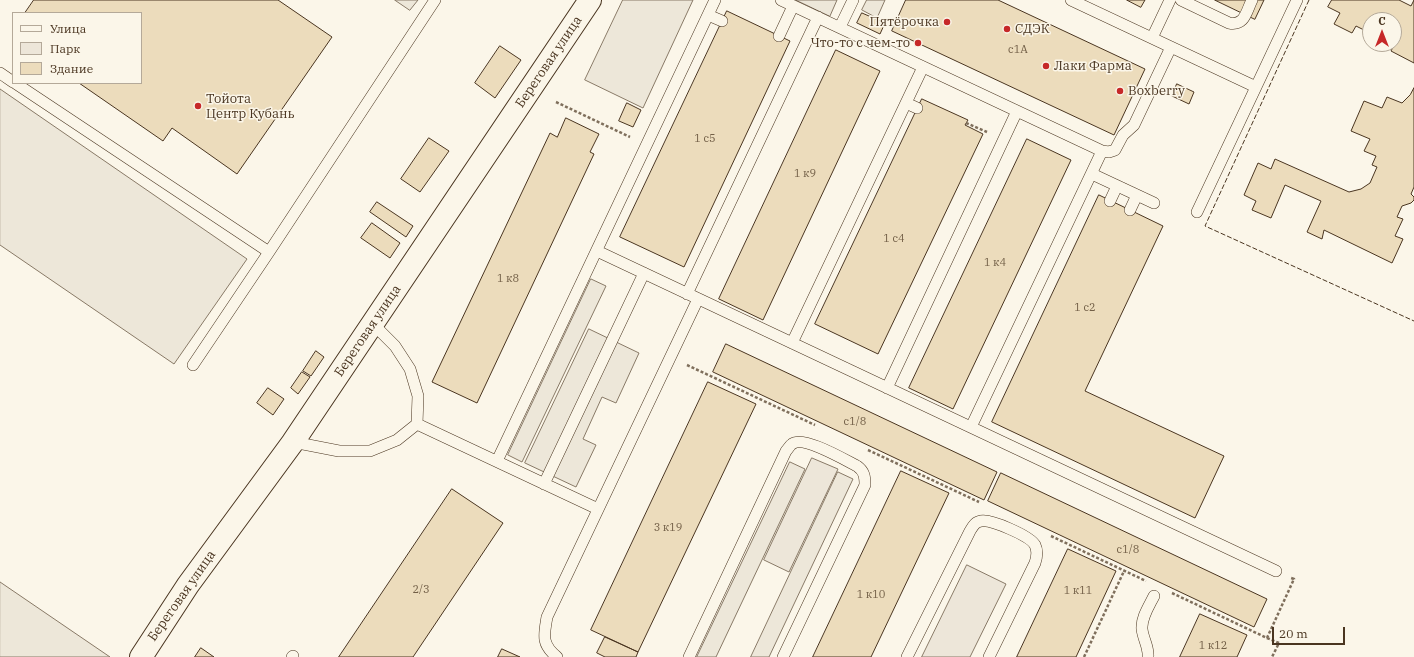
<!DOCTYPE html>
<meta charset="utf-8">
<style>
body{margin:0}
#map{position:relative;width:1414px;height:657px;overflow:hidden;background:#fbf6e9;font-family:"IBM Plex Serif",serif}
canvas{display:block}
.legend{position:absolute;left:12px;top:12px;width:130px;height:72px;box-sizing:border-box;background:#fbf6e9;border:1px solid #b4a999;margin:0;padding:5px 7px;list-style:none;font-size:12px;color:#4a3520}
.legend li{display:flex;align-items:center;gap:8px;height:20px}
.legend b{width:20px;border:1px solid #b4a999}
.north{position:absolute;left:1362px;top:12px;width:40px;height:40px;box-sizing:border-box;background:#fbf6e9;border:1px solid #b4a999;border-radius:50%;rotate:0deg;font-size:11px;font-weight:700;line-height:16px;text-align:center;color:#4a3520}
.north::after{content:'';display:block;margin:auto;width:14px;height:18px;background:#c62828;clip-path:polygon(50% 0,100% 100%,50% 72%,0 100%)}
.scale{position:absolute;left:1272px;top:627px;width:73px;height:18px;box-sizing:border-box;border:2px solid #4a3520;border-top:0;padding-left:5px;font-size:12px;line-height:14px;white-space:nowrap;color:#4a3520;-webkit-text-stroke:3px #fbf6e9;paint-order:stroke}
</style>
<div id="map">
<canvas width="1414" height="657"></canvas>
<ul class="legend">
<li><b style="height:5px;background:#fbf6e9"></b>Улица</li>
<li><b style="height:11px;background:#ede6d9"></b>Парк</li>
<li><b style="height:11px;background:#ecdcbc"></b>Здание</li>
</ul>
<div class="north">С</div>
<div class="scale">20 m</div>
</div>
<script>
const context = document.querySelector('canvas').getContext('2d');
context.lineJoin = 'round';
function paint(path, color) { context.fillStyle = color; context.fill(path, 'evenodd'); }
function strokePath(path, color, width, dash) { context.strokeStyle = color; context.lineWidth = width; context.lineCap = dash ? 'butt' : 'round'; context.setLineDash(dash || []); context.stroke(path); }
function write(font, color, halo, rows, align = 'center') {
  context.font = font + ' "IBM Plex Serif",serif'; context.lineWidth = 3; context.setLineDash([]); context.textBaseline = 'middle'; context.strokeStyle = halo; context.fillStyle = color; for (const [text, x, y, turn = 0] of rows) {
    context.save(); context.translate(x, y); context.rotate((+turn || 0) * Math.PI / 180); context.textAlign = isNaN(turn) ? turn : align; if (halo) context.strokeText(text, 0, 0); context.fillText(text, 0, 0); context.restore();
  }
}
const green = new Path2D(`
 M812,458L838,469L789,572L764,560Z
 M967,565L1006,584L970,657H922Z`);
paint(green, '#ede6d9');
strokePath(green, '#887966', 1);
const parking = new Path2D(`
 M395,0H418L410,10Z
 M623,0H693L643,108L585,80Z
 M796,0H837L830,16Z
 M867,0H885L877,18L862,10Z
 M0,89L247,259L174,364L0,245Z
 M591,279L606,286L522,462L508,455Z
 M589,329L639,353L616,403L602,397L583,439L596,445L576,487L525,463Z
 M790,462L805,469L716,657H697Z
 M838,472L853,479L769,657H751Z
 M0,582L110,657H0Z`);
paint(parking, '#ede7d9');
strokePath(parking, '#887966', 1);
const building = new Path2D(`
 M34,0H278L332,37L237,174L172,128L163,141L79,83H141V13H25Z
 M906,0H998L1145,69L1114,135L892,31Z
 M1127,0H1145L1141,7Z
 M1215,0H1264L1255,19Z
 M1332,0H1399L1411,6L1414,0V63L1391,51L1394,45L1392,44H1394V20H1370V33L1356,26L1352,33L1334,24L1340,13L1328,7Z
 M727,11L790,41L684,267L620,237Z
 M862,13L885,23L880,34L857,23Z
 M500,46L521,60L495,98L475,83Z
 M836,50L880,71L763,320L719,299Z
 M1177,84L1194,92L1189,104L1172,96Z
 M1414,88V187L1411,194L1414,197V200L1411,203L1402,206L1397,217L1403,219L1395,236L1403,239L1392,263L1324,230L1322,239L1307,232L1321,201L1285,185L1271,218L1252,210L1256,201L1244,195L1258,163L1271,169L1275,159L1349,192L1361,189L1370,183L1377,167L1372,165L1376,156L1364,151L1370,139L1351,131L1364,101L1382,108L1387,97L1402,103L1410,95Z
 M922,99L968,120L965,125L983,134L878,354L815,324Z
 M627,103L641,110L633,127L619,121Z
 M566,118L599,134L590,152L594,154L477,403L432,382L550,133L557,137Z
 M429,138L449,151L420,192L401,179Z
 M1027,139L1071,160L953,409L909,388Z
 M1099,195L1163,226L1085,391L1224,456L1195,518L992,422Z
 M377,202L413,226L406,237L370,212Z
 M372,223L400,243L390,258L361,238Z
 M726,344L997,472L984,500L713,372Z
 M316,351L324,357L311,376L303,371Z
 M302,372L310,377L298,394L291,388Z
 M708,382L756,404L638,652L591,630Z
 M268,388L284,399L273,415L257,403Z
 M901,471L949,493L871,657H813Z
 M1001,473L1267,599L1254,627L988,501Z
 M452,489L503,523L413,657H339Z
 M1068,549L1116,571L1076,657H1017Z
 M1200,614L1247,635L1237,657H1180Z
 M605,637L638,652L636,657H605L597,653Z
 M201,648L214,657H195Z
 M502,649L520,657H498Z`);
paint(building, '#ecdcbc');
strokePath(building, '#4a3520', 1);
const service = new Path2D(`
 M781,0L1102,151L971,427
 M1071,0L1256,87L1197,212
 M1181,0L1229,23C1245,26 1246,12 1252,0
 M708,15L722,21
 M840,27L853,0
 M779,36L793,6
 M1152,38L1170,0
 M0,73L13,82
 M15,83L269,252
 M1256,87L1297,0
 M906,103L917,108
 M1102,151L1109,152L1115,150L1123,135L1134,125L1171,47
 M1092,174L1154,203
 M1110,201L1117,186
 M1130,210L1137,195
 M597,251L1276,571
 M687,294L818,17
 M792,343L923,67
 M193,365L269,252L435,0
 M887,388L1017,111
 M417,424L598,509
 M293,442L339,451H370L397,440L417,424L418,396L410,369L395,346L373,324
 M497,461L715,0
 M544,484L644,273
 M292,657L293,656
 M557,657C541,644 544,635 547,617L698,299
 M689,657L786,451C788,449 790,445 792,444C803,435 845,460 857,466C864,471 865,476 865,485L783,657
 M907,657L970,531C973,526 975,522 981,521C991,519 1030,536 1035,545C1038,551 1037,557 1035,563L989,657
 M1148,657C1149,647 1143,639 1142,629C1141,618 1149,606 1154,596`);
const minor = new Path2D(`
 M141,657L188,585L293,442L590,0`);
strokePath(service, '#4a3520', 12);
strokePath(minor, '#4a3520', 24);
strokePath(new Path2D(`
 M556,102L630,137
 M966,123L987,132
 M687,365L815,425
 M868,450L979,502
 M1051,536L1146,581
 M1172,593L1267,638L1294,579L1291,578
 M1267,638L1279,643L1272,657
 M1084,657L1124,571`), '#7f6f5c', 2.5, [3, 2]);
strokePath(service, '#fbf6e9', 11);
strokePath(minor, '#fbf6e9', 22);
strokePath(new Path2D(`
 M1309,0L1205,226L1414,321`), '#4a3520', 1, [5, 2]);
for (const [x, y, r, color] of [
 [947,22,4,"#c62828"],
 [1007,29,4,"#c62828"],
 [918,43,4,"#c62828"],
 [1046,66,4,"#c62828"],
 [1120,91,4,"#c62828"],
 [198,106,4,"#c62828"]
]) { const dot = new Path2D(); dot.arc(x, y, r, 0, 2 * Math.PI); context.fillStyle = color; context.fill(dot); strokePath(dot, '#fbf6e9', 1.5); }
write('11px', '#725f47', null, [
 ["с1А",1018,50],
 ["1 с5",705,139],
 ["1 к9",805,174],
 ["1 с4",894,239],
 ["1 к4",995,263],
 ["1 к8",508,279],
 ["1 с2",1085,308],
 ["с1/8",855,422],
 ["3 к19",668,528],
 ["с1/8",1128,550],
 ["2/3",421,590],
 ["1 к11",1078,591],
 ["1 к10",871,595],
 ["1 к12",1213,646]
]);
write('13px', '#4a3520', '#fbf6e9', [
 ["Пятёрочка",939,22,"right"],
 ["СДЭК",1015,29],
 ["Что-то с чем-то",910,43,"right"],
 ["Лаки Фарма",1054,66],
 ["Boxberry",1128,91],
 ["Тойота",206,99],
 ["Центр Кубань",206,114]
], 'left');
write('13px', '#4a3520', '#fbf6e9', [
 ["Береговая улица",549,62,-56],
 ["Береговая улица",368,331,-56],
 ["Береговая улица",182,596,-55]
]);
</script>
